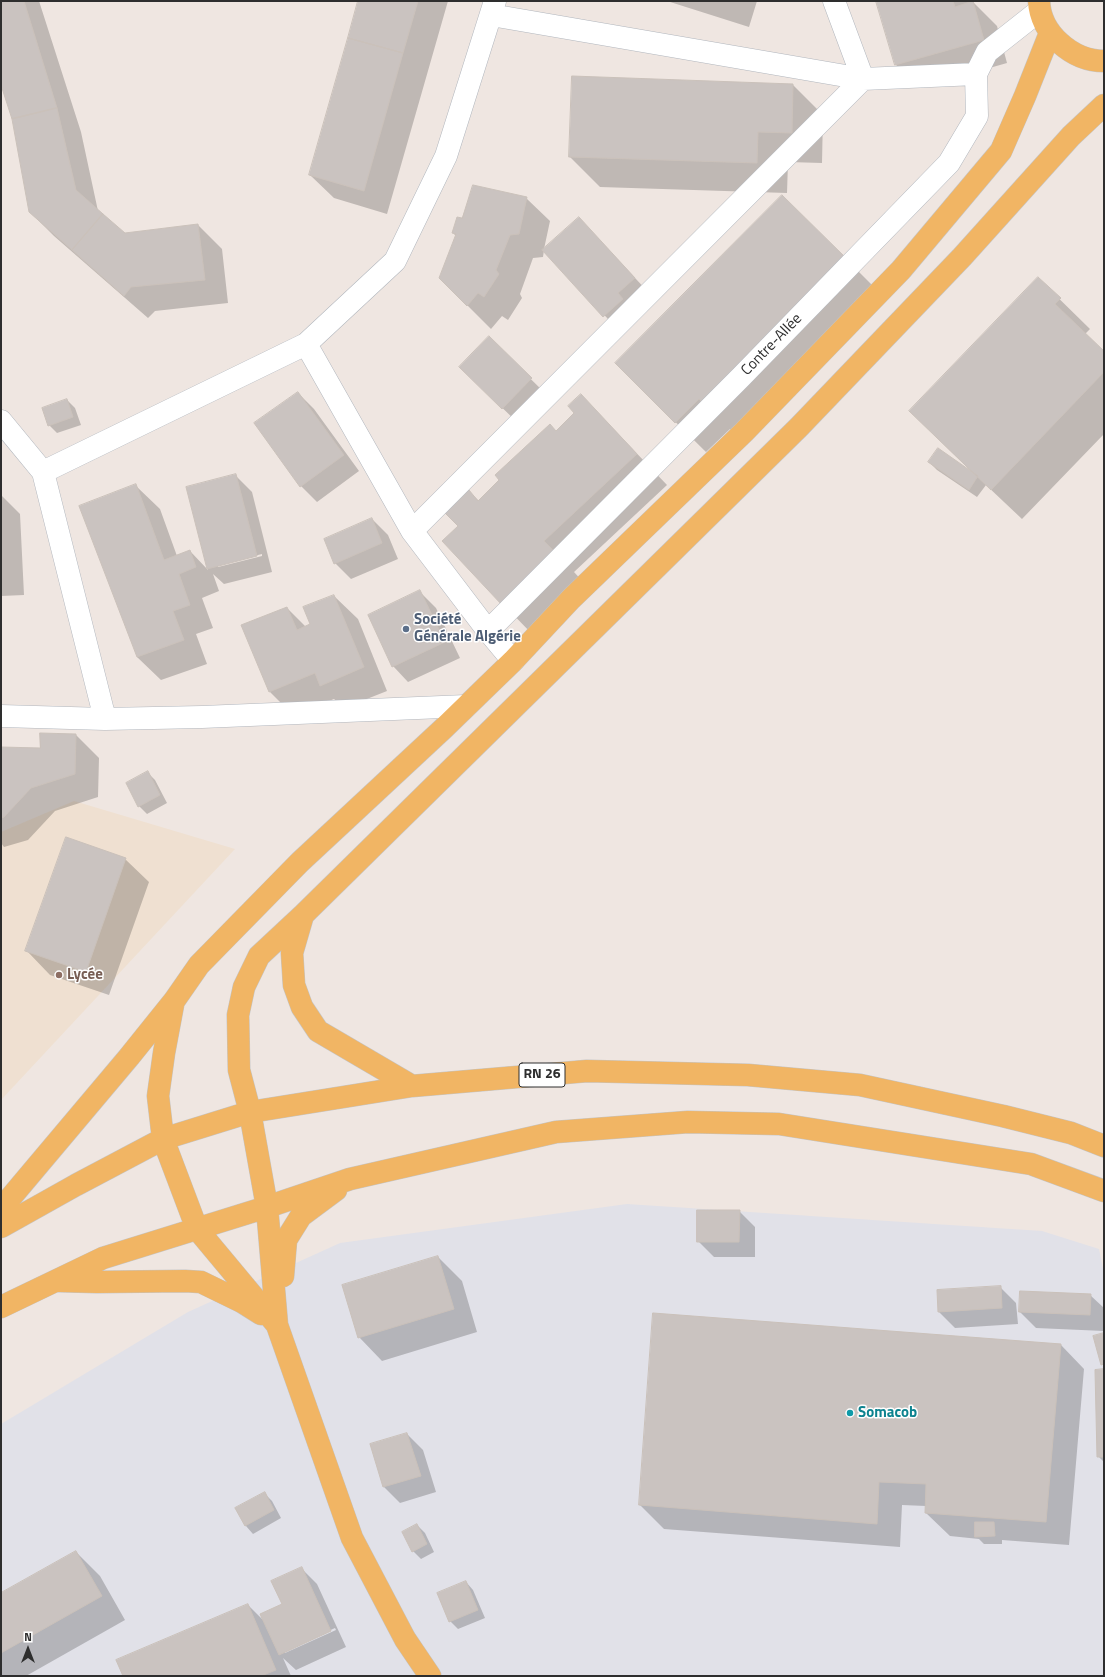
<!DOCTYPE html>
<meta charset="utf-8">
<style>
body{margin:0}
#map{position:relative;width:1105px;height:1677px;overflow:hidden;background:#efe6e1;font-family:"Titillium Web",sans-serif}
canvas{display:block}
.frame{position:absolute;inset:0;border:2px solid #2e2e2e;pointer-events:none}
.north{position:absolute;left:8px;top:1629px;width:40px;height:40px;-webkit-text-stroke:3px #fff;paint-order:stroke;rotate:0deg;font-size:11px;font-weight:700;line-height:16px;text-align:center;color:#2e2e2e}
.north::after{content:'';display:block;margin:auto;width:14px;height:18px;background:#2e2e2e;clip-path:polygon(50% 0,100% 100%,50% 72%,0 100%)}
</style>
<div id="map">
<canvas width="1105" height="1677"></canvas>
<div class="frame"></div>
<div class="north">N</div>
</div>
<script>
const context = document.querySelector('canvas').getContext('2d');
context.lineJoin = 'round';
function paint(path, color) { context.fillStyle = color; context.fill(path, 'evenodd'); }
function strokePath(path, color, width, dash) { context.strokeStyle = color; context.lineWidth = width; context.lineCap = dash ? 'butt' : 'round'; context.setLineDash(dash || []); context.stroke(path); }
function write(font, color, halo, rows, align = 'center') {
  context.font = font + ' "Titillium Web",sans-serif'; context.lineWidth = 3; context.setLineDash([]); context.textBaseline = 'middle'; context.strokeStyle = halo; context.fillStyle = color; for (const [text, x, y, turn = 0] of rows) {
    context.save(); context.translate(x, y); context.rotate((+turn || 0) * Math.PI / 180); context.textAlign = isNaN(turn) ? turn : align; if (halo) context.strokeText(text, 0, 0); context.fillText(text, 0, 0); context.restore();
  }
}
paint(new Path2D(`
 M627,1204L1042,1231L1099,1249L1104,1274V1676H1V1424L188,1312L340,1243Z`), '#e1e1e8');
paint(new Path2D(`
 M74,801L235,849L1,1100V832Z`), '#efe0d1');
paint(new Path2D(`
 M1,1H39L81,132L98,211L125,234L198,225L222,249L228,303L155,311L148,318L54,236L30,212L13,119L1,81Z
 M360,1H448L387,214L334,198L310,175Z
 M667,1H757L749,27Z
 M878,1L973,2L997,26L1007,63L919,88L896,65Z
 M793,85L823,115L822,163L788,162L787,193L600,187L570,157Z
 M526,198L550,221L544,249L594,234L650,294L620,332L544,250L543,257L533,258L520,294L522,298L508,320L502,316L491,329L440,278L456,236L453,233L462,219Z
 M846,259L877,290L737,436L730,429L706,452L646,393Z
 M1038,278L1090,329L1085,334L1104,352V434L1022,519L986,485L977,497L937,470L929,462L971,471L910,411Z
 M489,338L547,395L519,424L460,367Z
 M298,393L314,409L359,471L317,502L301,486L256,423Z
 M581,395L667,485L574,572L586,585L533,635L503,604L460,526L469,491L479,501L576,413Z
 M67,400L75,408L81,425L57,433L49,425Z
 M236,476L252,492L272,572L224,584L213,574L219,591L202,598L213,628L196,634L207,664L161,680L137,657L136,486L160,509L177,556L190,551L208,570L188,488ZM262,554V556L218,567V565Z
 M1,495L20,514L24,595L1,596Z
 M372,519L388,535L398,559L351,579L335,563Z
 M420,592L436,608L460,658L408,682L393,666Z
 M334,596L358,619L387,691L344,708L334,699L293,715L270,692L243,626L287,608L306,627L312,625Z
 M76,735L99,758L98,797L55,811L28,840L4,847L1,843V748L41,749Z
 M147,772L155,780L167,803L147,814L139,806Z
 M125,859L149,882L109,995L50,975L27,951Z
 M739,1211L755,1227V1257H714L698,1241Z
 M438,1257L462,1281L477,1332L382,1361L359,1337Z
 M1000,1287L1016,1303L1018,1324L955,1328L939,1312Z
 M1090,1295L1104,1308V1331L1036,1328L1020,1312Z
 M654,1314L1061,1345L1084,1369L1069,1545L1002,1540V1544H984L979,1539L950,1536L926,1513V1506L902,1505L900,1547L664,1529L640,1505Z
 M1104,1370V1462L1098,1456Z
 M407,1434L423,1450L436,1492L400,1503L384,1487Z
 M264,1493L272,1501L281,1518L253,1534L246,1526L236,1508Z
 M417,1525L425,1533L434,1552L421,1559L413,1551Z
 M76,1552L100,1576L125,1620L26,1676H1V1595Z
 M301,1568L317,1584L346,1647L296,1670L283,1658L291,1676H124L248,1605L265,1622L283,1604ZM335,1628L336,1630L285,1653V1651Z
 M466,1582L473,1590L485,1618L458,1629L450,1621Z`), '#0003');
const building = new Path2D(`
 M1,1H24L57,108L12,119L1,85Z
 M358,1H418L403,53L348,38Z
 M876,1H953L955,7L973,1L984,40L895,65Z
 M348,38L403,53L364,191L309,175Z
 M572,76L793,84L792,133L758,132L757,163L569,157Z
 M57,108L76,190L103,214L72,250L29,212L12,119Z
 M473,185L527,197L519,234L510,235L496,270L499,274L484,297L478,293L467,306L439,278L456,234L452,233L457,217L462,218Z
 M782,195L847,259L706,406L699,399L675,423L615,363Z
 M103,214L125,233L198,224L205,280L131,287L124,296L72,250Z
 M579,217L635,278L618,293L623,299L603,317L542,250Z
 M1038,277L1061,298L1055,304L1104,351V372L991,490L909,411Z
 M489,336L532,378L502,409L459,367Z
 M298,392L344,455L300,487L254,423Z
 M581,394L637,454L544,541L557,554L502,605L442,541L458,526L445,513L469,490L478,501L499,480L495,475L550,424L556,431L574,413L568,406Z
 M67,399L73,417L48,426L42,408Z
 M938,448L978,476L969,490L928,462Z
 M236,474L257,556L207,569L186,487Z
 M136,484L164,560L190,550L196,567L179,574L190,605L173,611L184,640L137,657L79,506Z
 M372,518L382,543L334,564L324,539Z
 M420,590L445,642L392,667L368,615Z
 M334,595L364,667L320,686L315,673L269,692L241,625L287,607L297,630L310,624L303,607Z
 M40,733L76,734L75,774L31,788L4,817L1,818V747L40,748Z
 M148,771L160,795L138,807L126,783Z
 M66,837L126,858L86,972L25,951Z
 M697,1210H740L739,1242H697Z
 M438,1256L454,1309L358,1338L342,1285Z
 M1001,1286L1002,1308L938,1312L937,1290Z
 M1020,1291L1091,1294L1090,1315L1019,1312Z
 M653,1313L1061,1344L1046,1522L925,1513L926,1484L879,1482L877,1524L639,1505Z
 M1104,1333V1364L1101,1365L1093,1336Z
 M1104,1369V1457H1097L1095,1370Z
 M407,1433L421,1476L383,1487L370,1444Z
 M265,1492L274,1510L245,1526L235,1508Z
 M975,1522H994L995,1536L975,1537Z
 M417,1524L427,1544L412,1552L402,1532Z
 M76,1551L102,1596L1,1653V1593Z
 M302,1567L331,1631L279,1655L260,1614L282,1604L271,1581Z
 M466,1581L478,1610L449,1622L437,1593Z
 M248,1604L276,1670L261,1676H123L116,1660Z`);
paint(building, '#cac3c0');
strokePath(building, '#cac1ba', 1);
const minor = new Path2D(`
 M491,15L863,79L976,74
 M306,344L412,531L488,631
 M1,421L43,472L105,719
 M43,472L306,344L395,261L446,156L495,1
 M412,531L863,79L834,1
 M513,661L488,631L741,377L949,163L977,116L976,74L987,52L1039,11
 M1,716L105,719L202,717L466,706`);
const major = new Path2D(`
 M1039,1C1040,33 1072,61 1104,61
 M303,915L259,956L244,987L238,1015L239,1070L250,1112L267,1207L277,1325L352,1538L405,1639L430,1676
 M173,1005L164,1053L158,1096L163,1139L197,1229L277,1325
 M412,1086L318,1031L302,1007L294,985L292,953L303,915L799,427L962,257L1071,136L1104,105
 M1,1209L129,1057L174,1001L199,965L300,862L444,728L513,661L571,599L744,432L901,270L1001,151L1025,96L1050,33
 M1,1227L76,1185L163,1139L250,1112L412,1086L587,1071L748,1075L860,1085L1003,1116L1071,1133L1104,1146
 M283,1276L286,1240L301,1216L336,1190
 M60,1281L97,1282L185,1281L201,1282L242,1302L261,1314
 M1,1307L103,1258L267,1207L350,1179L556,1132L688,1122L779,1124L1031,1164L1104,1191`);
strokePath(minor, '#b1b6bd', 23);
strokePath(major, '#c4c4c4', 23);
strokePath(minor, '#fff', 22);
strokePath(major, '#f1b564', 22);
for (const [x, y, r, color] of [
 [406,629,4,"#5c6f8a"],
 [59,975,4,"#8d6e63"],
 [850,1413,4,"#0f9aa8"]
]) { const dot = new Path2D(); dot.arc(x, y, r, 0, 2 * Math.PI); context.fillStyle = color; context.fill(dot); strokePath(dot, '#fff', 1.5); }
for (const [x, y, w] of [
 [542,1075,46]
]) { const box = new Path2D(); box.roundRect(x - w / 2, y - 12, w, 24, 3); context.fillStyle = '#fff'; context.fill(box); strokePath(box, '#2e2e2e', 1); }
write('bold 14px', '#2e2e2e', null, [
 ["RN 26",542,1075]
]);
write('15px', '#2e2e2e', '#fff', [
 ["Contre-Allée",772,345,-46]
]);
write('bold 15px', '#4e5e75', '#fff', [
 ["Société",414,620],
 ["Générale Algérie",414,637]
], 'left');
write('bold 15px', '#785e54', '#fff', [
 ["Lycée",67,975]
], 'left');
write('bold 15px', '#0d838f', '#fff', [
 ["Somacob",858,1413]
], 'left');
</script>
